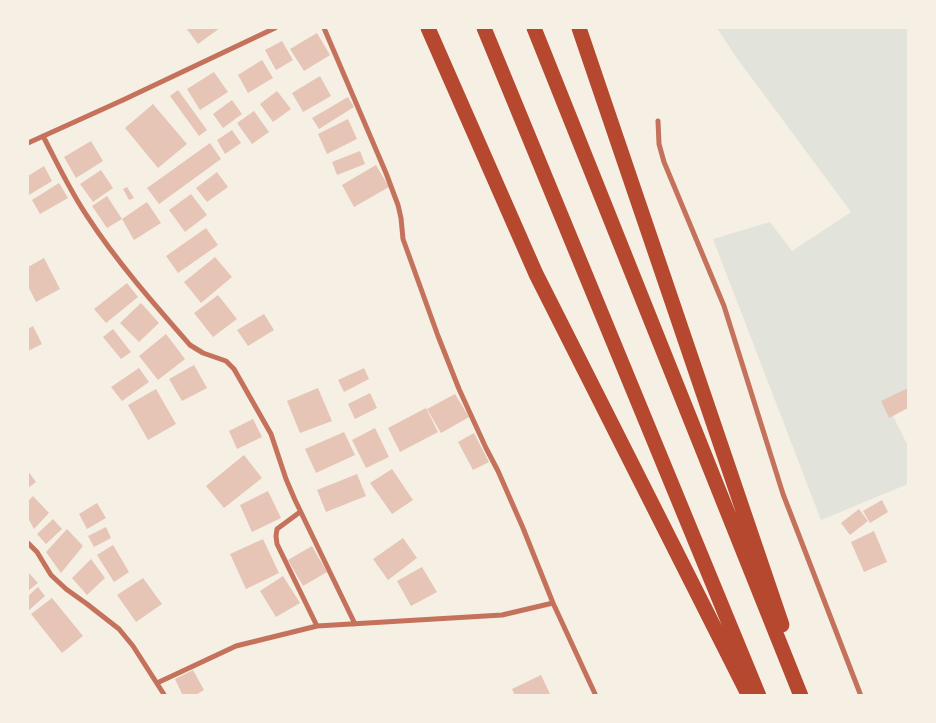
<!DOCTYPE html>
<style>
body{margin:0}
#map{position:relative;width:936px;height:723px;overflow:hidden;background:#f6efe4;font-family:Helvetica,sans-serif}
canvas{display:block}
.frame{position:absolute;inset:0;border:29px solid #f6efe4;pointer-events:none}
</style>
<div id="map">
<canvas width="936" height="723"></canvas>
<div class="frame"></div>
</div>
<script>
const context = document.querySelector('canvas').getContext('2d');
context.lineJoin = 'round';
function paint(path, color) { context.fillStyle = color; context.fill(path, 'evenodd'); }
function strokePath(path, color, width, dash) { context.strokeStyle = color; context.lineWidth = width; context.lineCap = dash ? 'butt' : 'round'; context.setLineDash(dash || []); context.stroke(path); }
paint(new Path2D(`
 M717,28H908V388L886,402L908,446V484L821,520L713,239L770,222L792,251L851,212L736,57Z`), '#e2e4dc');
paint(new Path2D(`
 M186,28H220L198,44Z
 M317,33L330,55L304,71L290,49Z
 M282,41L293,60L276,70L265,50Z
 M262,60L273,78L248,93L238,75Z
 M214,72L228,92L200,110L187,89Z
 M320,76L331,96L303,112L292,93Z
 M178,90L207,130L199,136L170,96Z
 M277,91L291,109L273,122L260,104Z
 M348,97L354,107L319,129L312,118Z
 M232,100L242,114L223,128L213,114Z
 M153,104L187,144L158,168L125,128Z
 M254,111L269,132L252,144L237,123Z
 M348,119L357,139L327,154L318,134Z
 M232,130L241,143L225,154L217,140Z
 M91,141L103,161L76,178L64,157Z
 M210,143L221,159L159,204L147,188Z
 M360,151L365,164L337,175L332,162Z
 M376,165L389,187L354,207L342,185Z
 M44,166L52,181L29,195L28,192V176Z
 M101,170L113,188L93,202L80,184Z
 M217,172L228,187L207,202L196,188Z
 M59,183L68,198L40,214L32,200Z
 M127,187L134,198L129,200L123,189Z
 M191,194L207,215L185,232L169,210Z
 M107,196L122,219L107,228L92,206Z
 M147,202L161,223L134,240L122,219Z
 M206,228L218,245L178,273L166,256Z
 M215,257L232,277L201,303L184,282Z
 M44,258L60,289L36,302L28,286V267Z
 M127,283L138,297L106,323L94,309Z
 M218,295L237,319L213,337L194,313Z
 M141,303L159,323L139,342L120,323Z
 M264,314L274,330L248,346L237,330Z
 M33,326L42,344L28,351V329Z
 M113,329L131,352L121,359L103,337Z
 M166,334L185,359L158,380L139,356Z
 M194,365L207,388L182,401L169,379Z
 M139,368L149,382L122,401L111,387Z
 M364,368L369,379L344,392L338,380Z
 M318,388L332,421L300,433L287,401Z
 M908,388V408L889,418L881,401Z
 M156,389L176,424L148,440L128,405Z
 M370,393L377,408L355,419L348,404Z
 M455,394L469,417L441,433L427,409Z
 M426,408L438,432L400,452L388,428Z
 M253,419L262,437L237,449L229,431Z
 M375,428L389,457L366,468L352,440Z
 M344,432L355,455L316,473L305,449Z
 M474,433L489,462L473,470L458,442Z
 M244,455L262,478L224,508L206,486Z
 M392,469L413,500L392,514L370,483Z
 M28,471L36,482L28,488Z
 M357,474L366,496L326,512L317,490Z
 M268,491L281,518L252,532L240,505Z
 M33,496L49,513L34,529L28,518V501Z
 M882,500L888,512L870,523L863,511Z
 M97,503L106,518L87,529L79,514Z
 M859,509L868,521L850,535L841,523Z
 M53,519L62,529L46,544L37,534Z
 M106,527L111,538L94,547L88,536Z
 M67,529L83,546L61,573L46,552Z
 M874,531L887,562L864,572L851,542Z
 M403,538L417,558L388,580L373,559Z
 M263,539L279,573L246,589L230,554Z
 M113,545L129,572L114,582L97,555Z
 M312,546L327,572L303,586L288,560Z
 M91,559L105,578L87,595L72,578Z
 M422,567L437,592L411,606L397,581Z
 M28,572L38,583L28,591Z
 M283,576L300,603L276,617L260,591Z
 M143,578L162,604L136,622L117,595Z
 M38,587L45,596L28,611V596Z
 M52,598L83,636L62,653L31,614Z
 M193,670L204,690L194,696H183L175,679Z
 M541,675L551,696H515L512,689Z`), '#e6c5b7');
strokePath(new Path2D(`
 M324,28L386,173L398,205L401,218L403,239L438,336L459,389L486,448L498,471L523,528L553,603L596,696
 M658,121L659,144L664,162L724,306L783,494L861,696
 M43,136C57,163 70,191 87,216C117,262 154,304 190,345L203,353L226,361L234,369L271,434L286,479L295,500L355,624
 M28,143L123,100L275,28
 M300,512L277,529L276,536L277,544L317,626
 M28,543L37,552L51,575L66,589L87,604L119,629L133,646L165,696
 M157,683L236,646L317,626L502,615L553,603`), '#c5725c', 5);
strokePath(new Path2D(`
 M428,28L536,274L749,696
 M484,28L759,696
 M534,28L801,696
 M579,28L782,625`), '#b5482f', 15);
</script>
